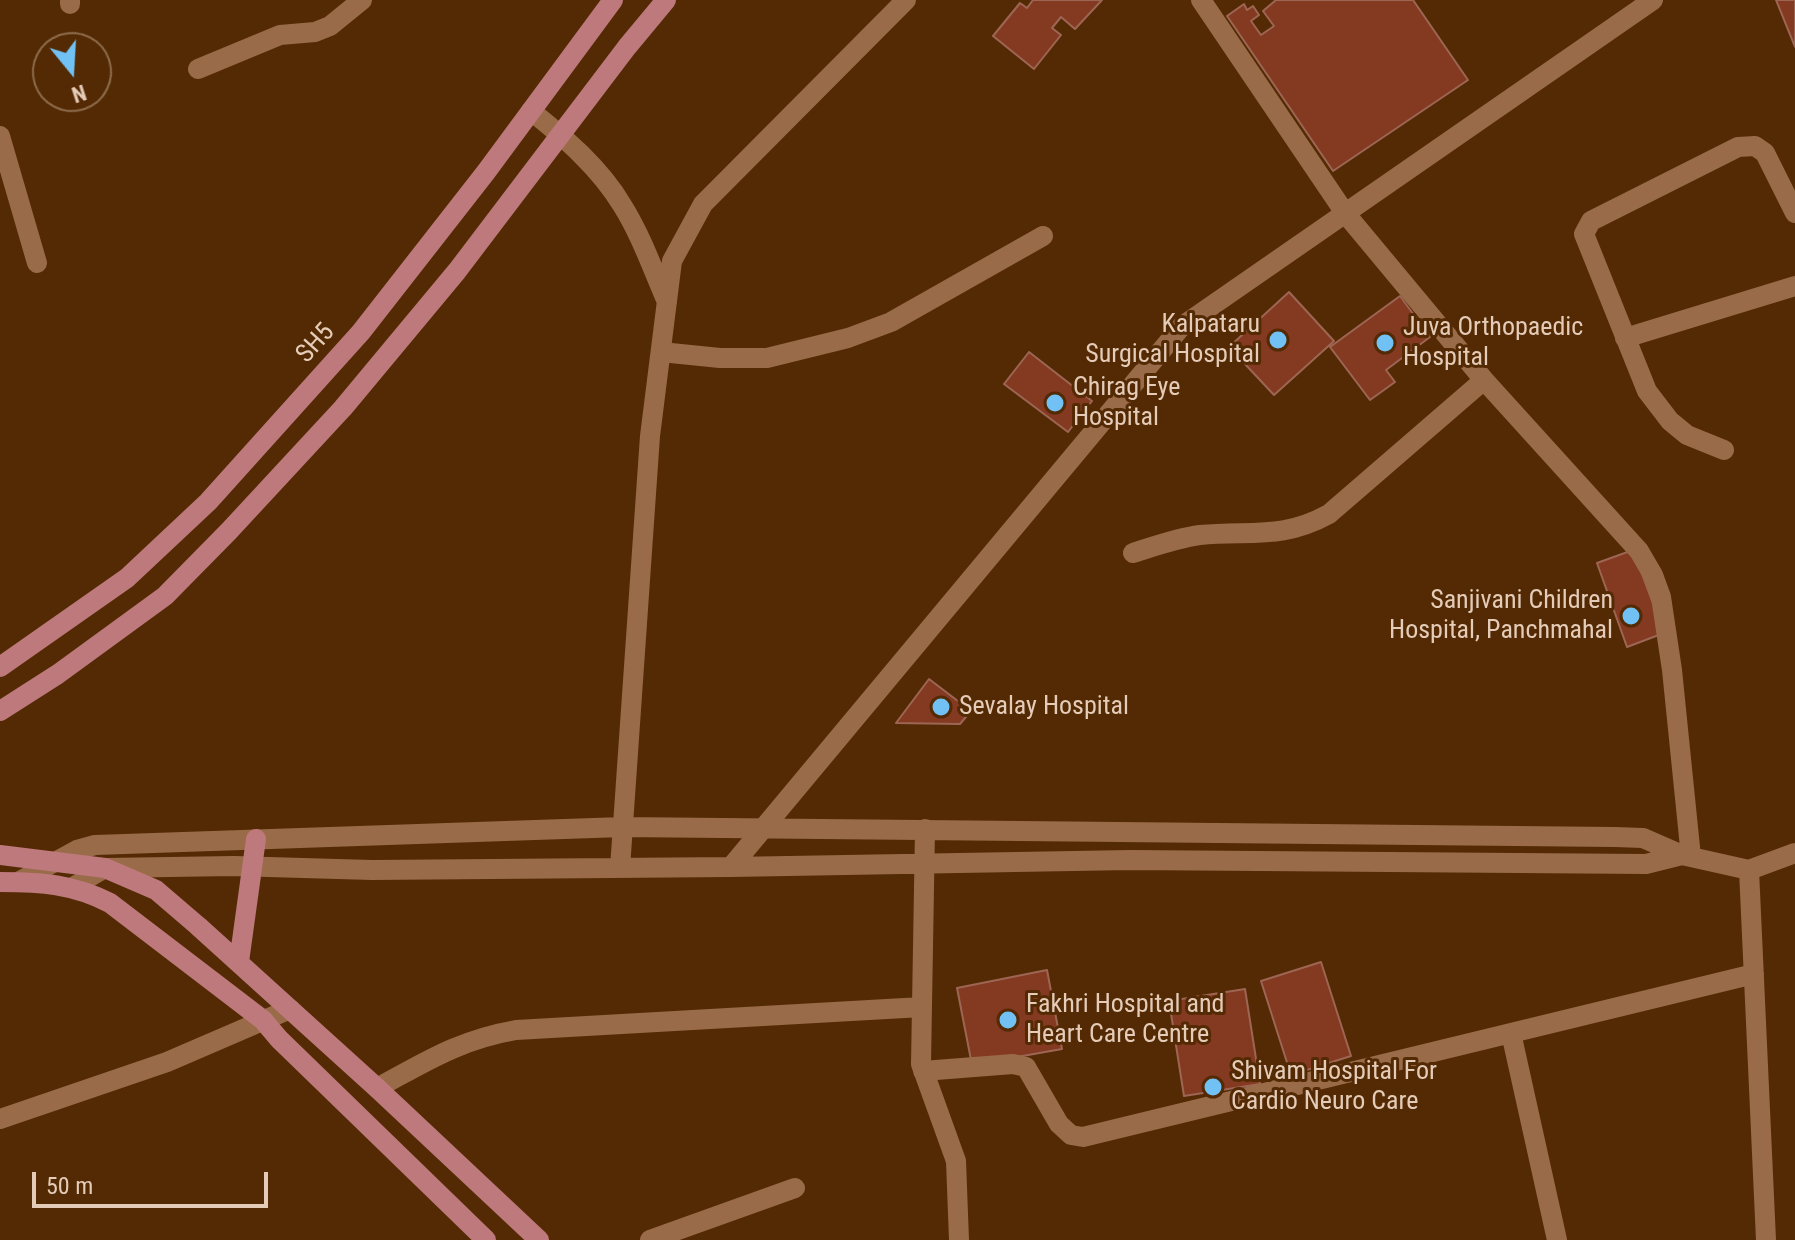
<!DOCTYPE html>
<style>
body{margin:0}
#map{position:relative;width:1795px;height:1240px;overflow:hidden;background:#532a03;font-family:"Roboto Condensed",sans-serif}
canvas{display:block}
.north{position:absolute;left:32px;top:32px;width:80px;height:80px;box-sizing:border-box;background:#532a03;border:2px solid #8d6b4c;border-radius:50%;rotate:162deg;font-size:22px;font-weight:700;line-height:32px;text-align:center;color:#e5ccb9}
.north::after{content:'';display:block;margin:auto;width:28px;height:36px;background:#71c1f5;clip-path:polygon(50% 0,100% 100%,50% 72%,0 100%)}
.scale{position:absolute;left:32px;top:1172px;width:236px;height:36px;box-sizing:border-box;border:4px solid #e5ccb9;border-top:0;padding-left:10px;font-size:24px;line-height:28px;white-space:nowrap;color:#e5ccb9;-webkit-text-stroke:6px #532a03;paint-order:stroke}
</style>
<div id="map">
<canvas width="1795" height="1240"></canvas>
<div class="north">N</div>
<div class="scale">50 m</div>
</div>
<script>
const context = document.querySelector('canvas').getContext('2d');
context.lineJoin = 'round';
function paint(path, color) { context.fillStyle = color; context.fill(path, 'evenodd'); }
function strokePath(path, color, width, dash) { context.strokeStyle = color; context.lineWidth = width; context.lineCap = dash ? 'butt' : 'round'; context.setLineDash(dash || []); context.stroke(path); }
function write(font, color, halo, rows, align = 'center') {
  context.font = font + ' "Roboto Condensed",sans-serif'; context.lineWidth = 6; context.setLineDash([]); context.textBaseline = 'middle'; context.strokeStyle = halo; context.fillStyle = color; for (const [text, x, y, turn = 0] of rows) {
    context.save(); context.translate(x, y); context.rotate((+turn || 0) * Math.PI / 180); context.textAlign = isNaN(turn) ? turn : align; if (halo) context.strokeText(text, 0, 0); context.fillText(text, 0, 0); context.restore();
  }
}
const building = new Path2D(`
 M1033,0H1102L1075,29L1061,17L1052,28L1061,35L1034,69L993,36L1020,3L1027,8Z
 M1413,0L1468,80L1333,171L1227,16L1244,4L1247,10L1253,6L1259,15L1251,21L1261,35L1274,26L1263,11L1276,0Z
 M1776,0H1795V47Z
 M1289,292L1334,341L1274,395L1229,347Z
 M1400,296L1430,337L1386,370L1395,382L1370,400L1330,347Z
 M1029,352L1092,401L1068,432L1004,384Z
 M1633,550L1664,633L1627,647L1597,563Z
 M929,679L971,711L960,724L896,723Z
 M1321,962L1351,1056L1291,1075L1261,981Z
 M1047,970L1062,1049L972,1065L957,988Z
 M1245,989L1260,1084L1184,1096L1169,1001Z`);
paint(building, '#843921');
strokePath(building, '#9d6654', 2);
strokePath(new Path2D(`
 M1201,0L1345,213L1484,380L1639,551L1653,575L1661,597L1672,670L1691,857
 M70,4V0
 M198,69L280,35L315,32L330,26L362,0
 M531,111C565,138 600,168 622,205C641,235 653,270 667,302
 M0,136L37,263
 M1625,338L1795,286
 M661,352L720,358H767L848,338L891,322L1043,236
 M1724,450L1687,435L1670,421L1647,391L1584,234L1591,221L1738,147L1755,146L1765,153L1795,213
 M1133,553C1155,546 1177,538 1200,535C1250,530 1282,540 1329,514L1484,380
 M925,829L921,1064L956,1161L959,1240
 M731,867L1181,327L1653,0
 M620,868L650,436L672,261L703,204L906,0
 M1749,870L1766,1240
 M18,882L77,850L95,845L623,827L1615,837L1643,838L1682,855L1749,870L1795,853
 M73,887L105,868L234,866L372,870L731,867L1130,860L1646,864L1682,855
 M1511,1033L1557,1240
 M923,1071L1013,1064L1026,1067L1059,1124L1071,1135L1083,1137L1754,974
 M377,1088C427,1061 459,1040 516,1030L922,1007
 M0,1119L167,1062L290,1009
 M650,1240L795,1188`), '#996b48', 20);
strokePath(new Path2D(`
 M0,667L127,578L208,502L361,332L486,172L613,0
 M0,711L58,674L165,596L229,531L343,408L457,271L627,47L666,0
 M0,855L105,868L156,890L198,926L377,1088L539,1240
 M0,882C41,882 73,884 110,903L263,1020L279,1039L486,1240
 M239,962L256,839`), '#bd797c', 20);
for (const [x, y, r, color] of [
 [1278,340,10,"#71c1f5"],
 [1385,343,10,"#71c1f5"],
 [1055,403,10,"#71c1f5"],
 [1631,616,10,"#71c1f5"],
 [941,707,10,"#71c1f5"],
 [1008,1020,10,"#71c1f5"],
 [1213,1087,10,"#71c1f5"]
]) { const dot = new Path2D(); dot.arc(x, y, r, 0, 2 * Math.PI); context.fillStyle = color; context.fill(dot); strokePath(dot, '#532a03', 3); }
write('26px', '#e5ccb9', '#532a03', [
 ["Kalpataru",1260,325,"right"],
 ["Surgical Hospital",1260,355,"right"],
 ["Juva Orthopaedic",1403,328],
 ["Hospital",1403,358],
 ["Chirag Eye",1073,388],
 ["Hospital",1073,418],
 ["Sanjivani Children",1613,601,"right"],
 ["Hospital, Panchmahal",1613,631,"right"],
 ["Sevalay Hospital",959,707],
 ["Fakhri Hospital and",1026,1005],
 ["Heart Care Centre",1026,1035],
 ["Shivam Hospital For",1231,1072],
 ["Cardio Neuro Care",1231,1102]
], 'left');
write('26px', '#e5ccb9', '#532a03', [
 ["SH5",316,344,-48]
]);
</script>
